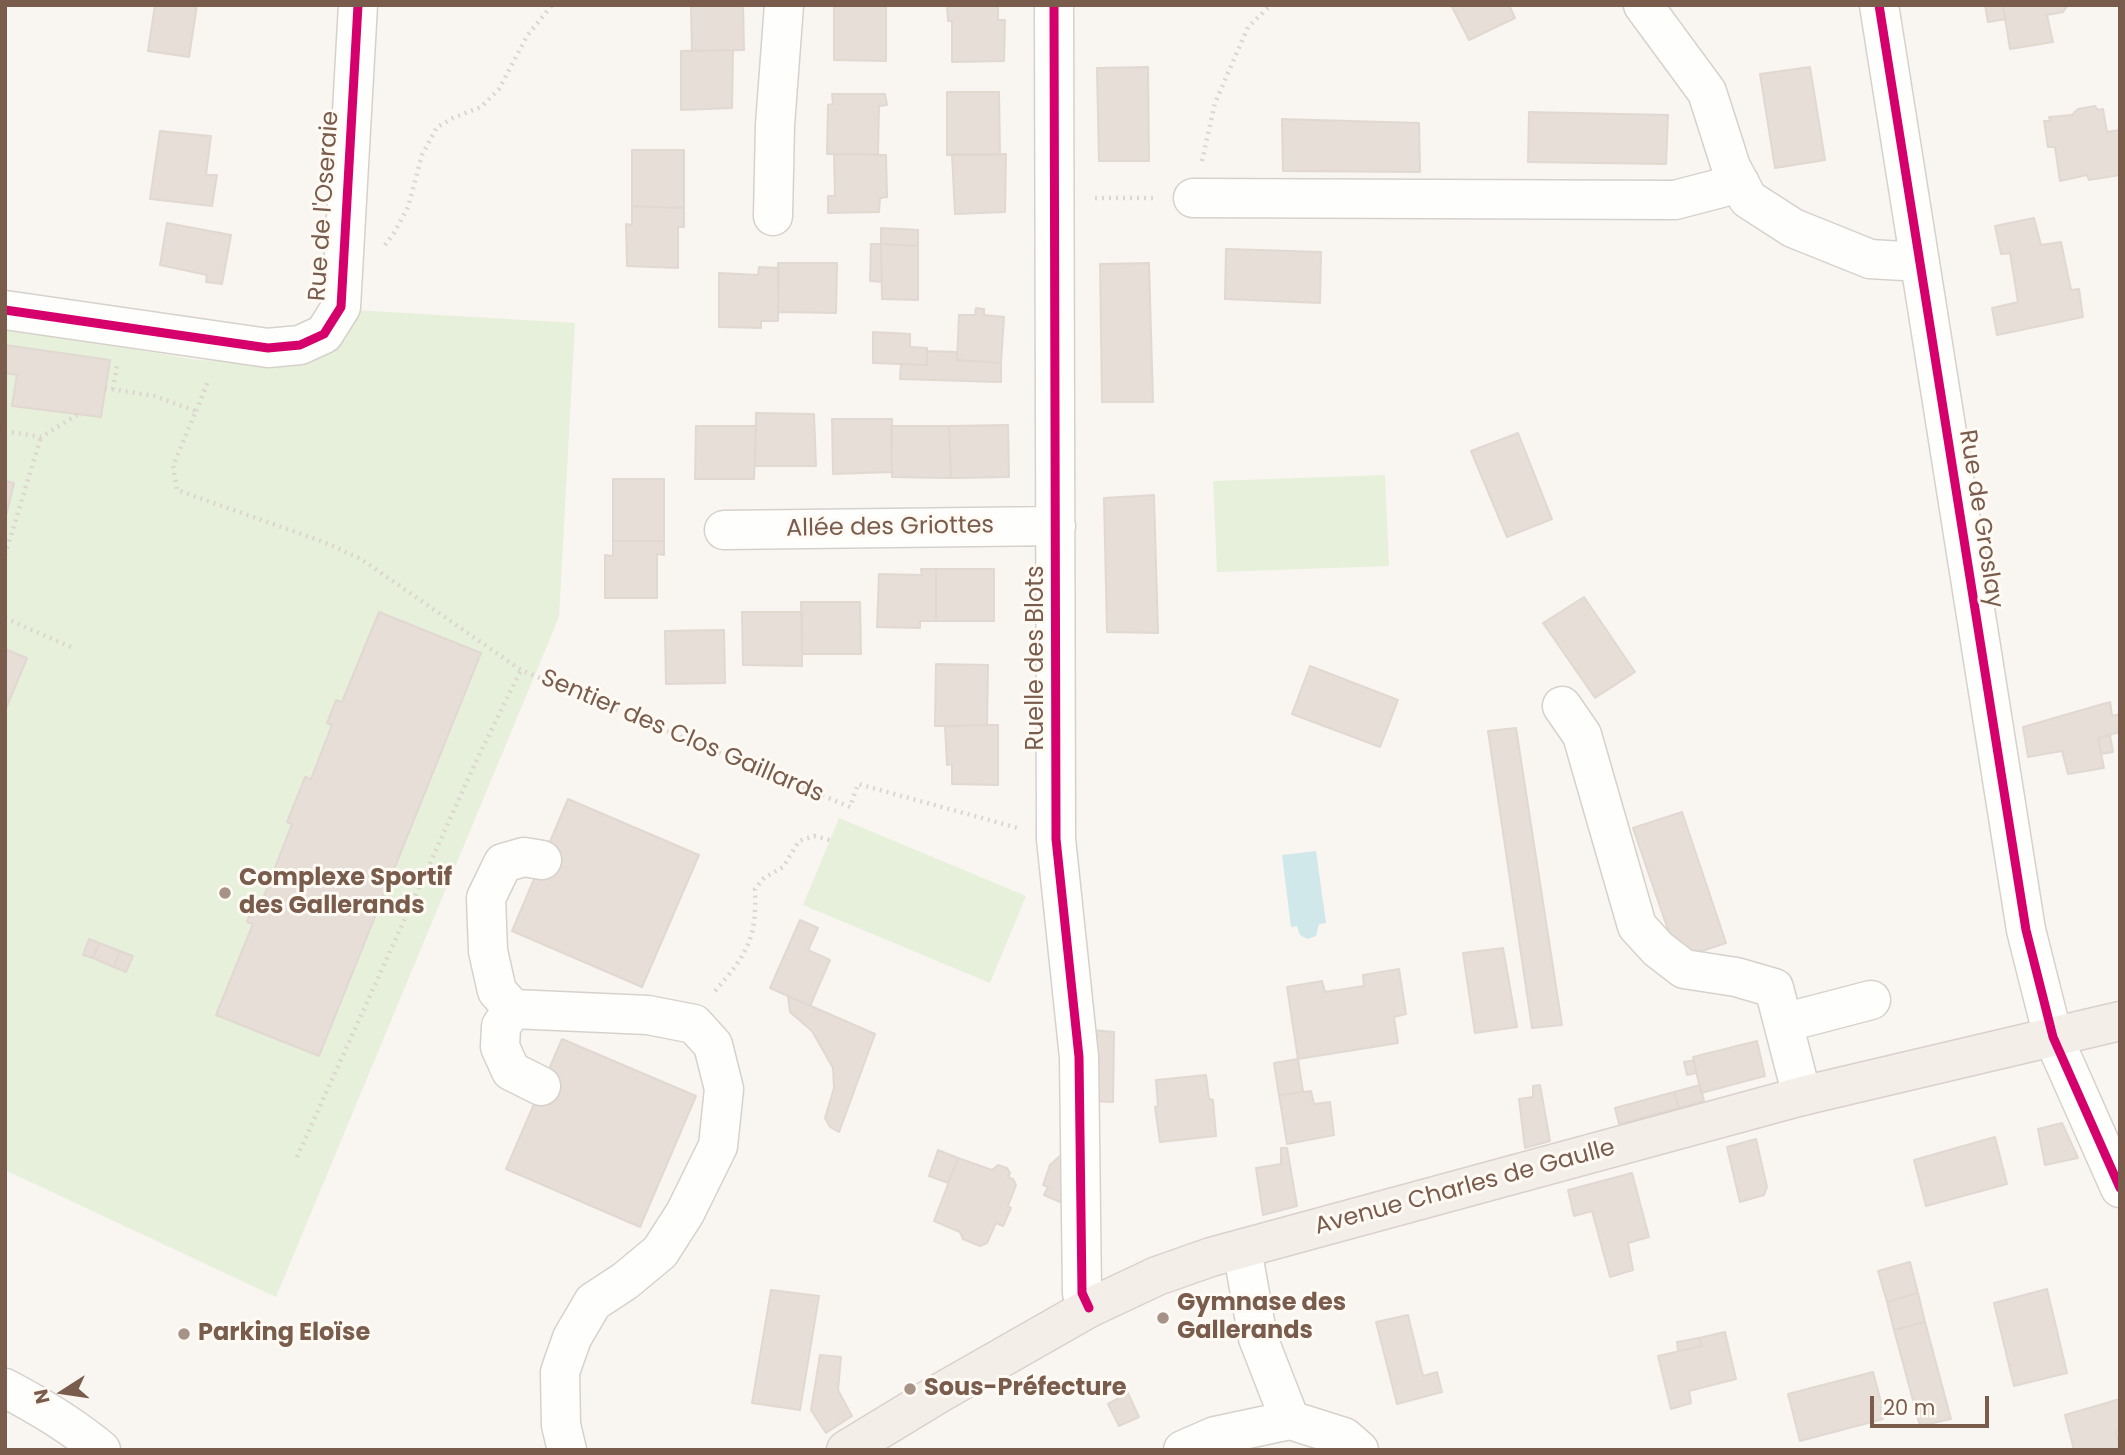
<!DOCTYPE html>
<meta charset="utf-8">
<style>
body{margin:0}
#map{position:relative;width:2125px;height:1455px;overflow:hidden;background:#f9f5f0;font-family:Poppins,sans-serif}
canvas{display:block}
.frame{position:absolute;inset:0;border:7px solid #7a5c4d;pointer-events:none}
.north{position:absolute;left:28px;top:1357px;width:70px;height:70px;-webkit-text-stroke:5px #fffaf3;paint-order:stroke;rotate:258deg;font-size:19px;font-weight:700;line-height:28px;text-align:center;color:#7a5c4d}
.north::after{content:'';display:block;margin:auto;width:24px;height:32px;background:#7a5c4d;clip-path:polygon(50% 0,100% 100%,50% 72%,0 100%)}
.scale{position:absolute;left:1870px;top:1396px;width:119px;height:32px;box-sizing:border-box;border:4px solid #7a5c4d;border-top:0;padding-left:9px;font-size:21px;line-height:24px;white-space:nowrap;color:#7a5c4d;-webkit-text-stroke:5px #fffaf3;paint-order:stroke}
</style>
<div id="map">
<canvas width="2125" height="1455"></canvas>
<div class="frame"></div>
<div class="north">N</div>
<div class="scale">20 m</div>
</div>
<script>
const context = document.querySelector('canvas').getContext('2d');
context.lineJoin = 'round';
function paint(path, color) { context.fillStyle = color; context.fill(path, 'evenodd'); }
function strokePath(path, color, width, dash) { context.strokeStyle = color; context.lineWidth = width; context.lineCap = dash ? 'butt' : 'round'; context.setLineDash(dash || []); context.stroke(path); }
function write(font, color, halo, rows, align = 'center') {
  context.font = font + ' Poppins,sans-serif'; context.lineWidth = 6; context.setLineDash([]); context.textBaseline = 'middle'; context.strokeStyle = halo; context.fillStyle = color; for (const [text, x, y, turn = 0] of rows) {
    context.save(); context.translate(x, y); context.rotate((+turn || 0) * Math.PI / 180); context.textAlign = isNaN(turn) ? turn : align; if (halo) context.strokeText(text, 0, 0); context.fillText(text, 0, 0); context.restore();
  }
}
paint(new Path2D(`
 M354,310L575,323L559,617L276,1297L5,1170V328L198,360L308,364L339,347L347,337Z
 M1385,475L1389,566L1217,572L1213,481Z
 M839,818L1026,896L990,983L803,905Z`), '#e7f0db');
paint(new Path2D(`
 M1316,851L1326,923L1319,924L1316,936L1307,939L1300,935L1297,926L1291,927L1282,855Z`), '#d0e8ea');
const building = new Path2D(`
 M155,5H197L189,57L148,51Z
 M691,5H743L744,50L692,51Z
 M834,5H886V61L834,60Z
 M947,5H998V20H1005L1004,61L952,62V21H948Z
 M1451,5H1509L1515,18L1469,40Z
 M1985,5H2003L2006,19L1988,22Z
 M2003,5H2068L2063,12L2047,15L2053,42L2010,49Z
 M733,50L732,108L681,110V51Z
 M1148,67L1149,161H1099L1097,68Z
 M1810,67L1825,160L1775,168L1760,74Z
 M947,92H999L1000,155H947Z
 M832,94H885L887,105L879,106L878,154H827L828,105L833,104Z
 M2095,106L2098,110L2103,109L2107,132L2120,130V175L2089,180L2087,175L2060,181L2055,147H2048L2044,121H2050L2049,117L2072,115L2078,109Z
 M1529,112L1668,115L1666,164L1528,162Z
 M1282,119L1419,123L1420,172L1283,171Z
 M160,131L211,136L206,175H217L212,206L150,199Z
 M632,150H684V208L632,206Z
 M834,154L886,155L887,197L880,198L879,212L828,213V196H835Z
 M952,154H1006L1005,212L955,214Z
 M632,206L684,208V227H678V268L627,266L626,224L632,225Z
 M2034,218L2041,245L2061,242L2071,290L2079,289L2083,317L1997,335L1992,308L2018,302L2010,253L2001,254L1995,226Z
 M167,223L231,235L222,284L206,282L207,275L160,265Z
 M881,228L918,230V246L881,244Z
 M871,244H881L882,282L870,281Z
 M881,244L918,246V300L882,299Z
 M1226,249L1321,252L1320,303L1225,299Z
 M778,263H837L836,313L778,312Z
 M1149,263L1153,402H1102L1100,264Z
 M759,267L779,268L778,321H761V328L719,327V273L758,275Z
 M976,308L984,309V315L1004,317L1001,363L957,360L959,315H975Z
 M873,332L910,334V347L927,348V365L873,363Z
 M5,345L110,360L101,417L12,406L17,375L5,373Z
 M927,351L957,352V360L1001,363V382L900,379L901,364L927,365Z
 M756,413L814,414L816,466H755Z
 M832,419H892V472L833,474Z
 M1008,425L1009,477L951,478L949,426Z
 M696,426H756L754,479H695Z
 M891,426H949L951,478L892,477Z
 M1518,433L1552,519L1507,537L1471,451Z
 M613,479H664V541H613Z
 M5,481L14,483L5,520Z
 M1154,495L1158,633L1107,632L1104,498Z
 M613,541H664V555L657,554V598H605V555L613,556Z
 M921,569H936V621H920V628L877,627L879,574L922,575Z
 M936,569H994V621H936Z
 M1584,597L1635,672L1595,698L1543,623Z
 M801,602H860L861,654H802Z
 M379,612L481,653L319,1056L216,1015L253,924L247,922L256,898L262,901L292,824L287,822L305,777L311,779L332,725L327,723L336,700L342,702Z
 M742,612H802V666L743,665Z
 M724,630L725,683L666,684L665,631Z
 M5,649L27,658L5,711Z
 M936,664L988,665L987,725L935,726Z
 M1310,666L1398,700L1380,747L1292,714Z
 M2110,702L2112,716L2120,714V732L2098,738L2104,768L2068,774L2062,751L2028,757L2023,727Z
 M987,725H998V785L952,784V764L947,765L945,726Z
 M1516,728L1562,1025L1532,1028L1488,731Z
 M2110,735L2113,752L2101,754L2098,738Z
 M568,799L699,855L642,987L512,931Z
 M1682,812L1726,943L1678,959L1633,828Z
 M800,920L818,928L808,950L830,960L810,1006L770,988Z
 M89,939L99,943L93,958L83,955Z
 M99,943L120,951L114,967L93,958Z
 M1503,948L1517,1027L1475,1033L1463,953Z
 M120,951L133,956L126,972L114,967Z
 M1399,969L1406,1014L1394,1017L1398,1043L1298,1059L1287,987L1322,981L1325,992L1364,986L1363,975Z
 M788,996L875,1034L839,1132L830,1127L825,1118L834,1088L833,1068L812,1031L790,1012Z
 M1092,1030L1114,1032L1113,1102L1091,1101Z
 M562,1039L696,1096L640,1227L506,1169Z
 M1757,1041L1765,1076L1701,1093L1693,1057Z
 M1298,1059L1303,1092L1279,1095L1274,1063Z
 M1694,1060L1696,1073L1687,1075L1684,1062Z
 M1206,1075L1209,1099L1213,1100L1216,1136L1160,1142L1155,1107L1158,1106L1156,1080Z
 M1540,1085L1550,1141L1525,1148L1519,1099L1533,1097V1086Z
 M1700,1085L1704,1101L1679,1108L1674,1092Z
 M1311,1091L1314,1104L1330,1102L1334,1135L1287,1144L1279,1095Z
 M1674,1092L1679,1108L1619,1124L1615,1108Z
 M2062,1123L2078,1158L2045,1165L2038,1129Z
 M1995,1137L2007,1184L1926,1206L1914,1160Z
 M1756,1139L1767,1187L1764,1195L1740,1202L1727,1147Z
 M1281,1148H1287L1297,1206L1263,1215L1256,1168L1281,1164Z
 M938,1150L958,1158L948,1183L929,1176Z
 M1061,1155L1068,1157L1067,1205L1044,1195L1048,1187L1043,1185L1050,1165Z
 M958,1158L992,1170L998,1165L1007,1168L1010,1173L1008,1177L1013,1179L1016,1185L1008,1206L1011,1208L1003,1226L996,1223L987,1243L980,1246L963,1239L960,1232L934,1221Z
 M1632,1173L1649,1237L1628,1243L1633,1270L1610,1277L1592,1211L1574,1216L1568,1190Z
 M1910,1262L1918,1293L1887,1302L1878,1271Z
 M2047,1289L2067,1373L2014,1386L1994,1303Z
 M771,1290L819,1296L800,1410L752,1403Z
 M1918,1293L1925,1322L1894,1330L1887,1302Z
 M1408,1315L1423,1376L1437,1372L1442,1392L1397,1404L1376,1322Z
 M1925,1322L1951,1419L1920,1426L1894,1330Z
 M1725,1332L1736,1379L1689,1391L1691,1403L1671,1409L1658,1356L1702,1346L1699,1338Z
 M1699,1338L1702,1346L1678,1351L1677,1342Z
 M820,1355L841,1357L838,1390L852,1416L826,1433L811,1410Z
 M1873,1372L1882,1406L1880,1408L1883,1419L1800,1441L1788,1394Z
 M1128,1393L1139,1417L1119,1426L1108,1404Z
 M2120,1399V1430L2116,1431L2120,1450H2074L2065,1415Z`);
paint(building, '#e6ded7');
strokePath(building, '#e2d8d2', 2);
const minor = new Path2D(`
 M1054,5L1056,839L1079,1057L1082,1293L1089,1308
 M1643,5L1707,92L1731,167L1748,199L1793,228L1870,259L1920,262
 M1879,5L2026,930L2053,1037L2120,1188
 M1193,198L1675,200L1740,183
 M773,216L775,125L784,5
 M5,310L268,348L300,345L324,334L341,307L358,5
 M724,530L1056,526
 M1562,706L1582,735L1637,926L1658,949L1684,969L1736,977L1774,988L1802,1096
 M542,860L524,857L503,863L486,898L488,951L497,991L513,1009L648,1015L694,1024L713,1045L724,1089L718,1146L685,1213L660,1252L625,1281L593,1302L572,1338L560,1372L561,1425L567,1450
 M513,1009L501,1026L500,1047L511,1071L541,1086
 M1783,1023L1871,1000
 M1242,1249L1258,1338L1290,1420L1344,1437L1359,1450
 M5,1388C39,1406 72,1425 101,1450
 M1183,1450L1215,1436L1290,1420`);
const major = new Path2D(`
 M846,1450L938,1394L1089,1308L1157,1276L1211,1257L1802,1096L2120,1021`);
strokePath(minor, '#d7d1cb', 41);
strokePath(major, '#dad1cc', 41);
strokePath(new Path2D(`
 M1202,161L1215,103L1248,27L1271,5
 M1095,198H1156
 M385,245L394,233L408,207L422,155L437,127L453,118L481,107L499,89L527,36L552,5
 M105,388L154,396L196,411L173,465L177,490L324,542L361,559L521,670L850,807L858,784L1018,828
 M113,389L117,366
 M196,411L209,379
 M5,431L41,437L77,415
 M5,555L41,437
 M5,618L73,648
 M715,991C747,954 757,939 755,889L764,878L783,867L799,841L814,836L830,840
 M297,1157L478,757L521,670`), '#dcd5d0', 4.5, [2, 5]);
strokePath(minor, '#fefefd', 38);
strokePath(major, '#f3eee8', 38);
strokePath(new Path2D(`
 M1054,5L1056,839L1079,1057L1082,1293L1089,1308
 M1879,5L2026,930L2053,1037L2120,1188
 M5,310L268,348L300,345L324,334L341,307L358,5`), '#d6006c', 9);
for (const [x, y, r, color] of [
 [225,893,7,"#a69286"],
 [1163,1318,7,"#a69286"],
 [184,1334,7,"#a69286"],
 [910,1389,7,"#a69286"]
]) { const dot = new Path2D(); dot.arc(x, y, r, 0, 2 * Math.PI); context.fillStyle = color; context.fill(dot); strokePath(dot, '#fffaf3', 2.5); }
write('24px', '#7a5c4d', '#fffaf3', [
 ["Rue de l'Oseraie",325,206,-86],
 ["Rue de Groslay",1980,519,81],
 ["Allée des Griottes",890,528,-1],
 ["Ruelle des Blots",1037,658,-90],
 ["Sentier des Clos Gaillards",682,737,23],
 ["Avenue Charles de Gaulle",1465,1188,-15]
]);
write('bold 24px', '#7a5c4d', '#fffaf3', [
 ["Complexe Sportif",239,879],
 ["des Gallerands",239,907],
 ["Gymnase des",1177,1304],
 ["Gallerands",1177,1332],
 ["Parking Eloïse",198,1334],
 ["Sous-Préfecture",924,1389]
], 'left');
</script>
